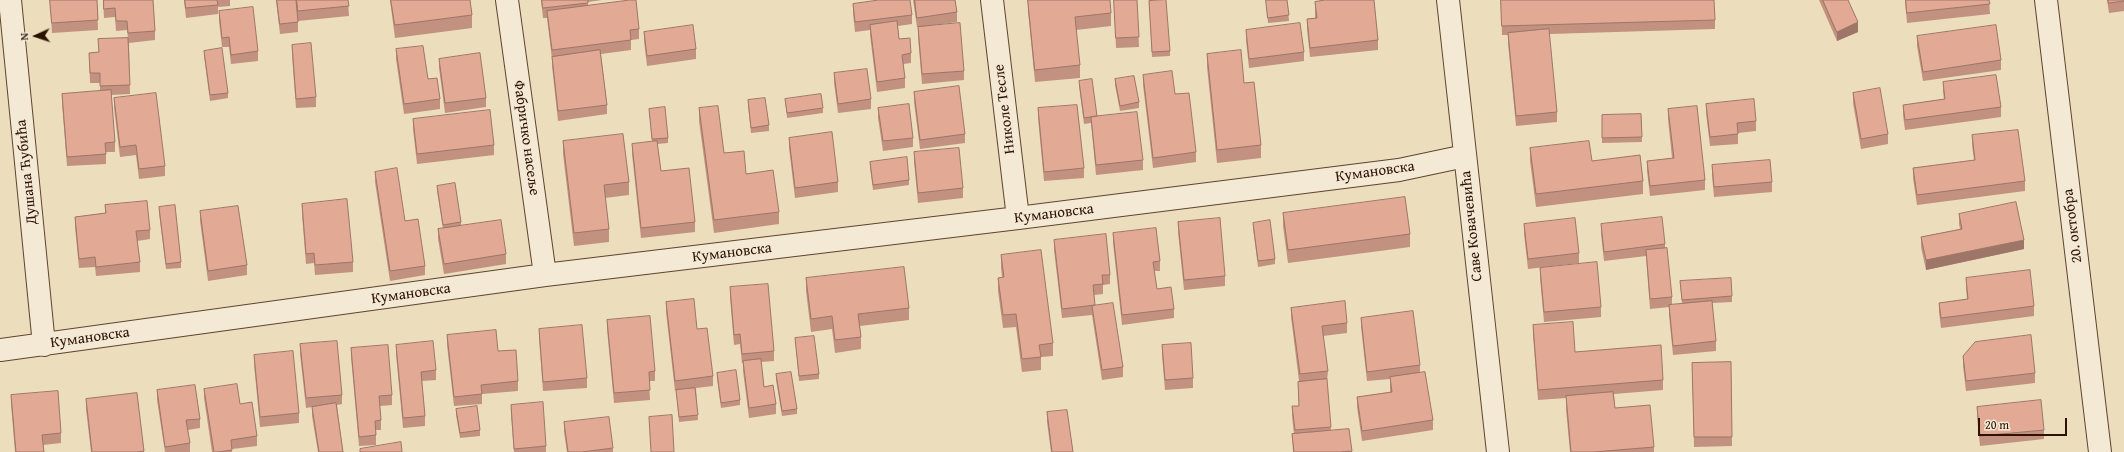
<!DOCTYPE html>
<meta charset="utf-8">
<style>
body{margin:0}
#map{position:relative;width:2124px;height:452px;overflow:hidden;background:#ecddbd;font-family:"Gentium Book Plus",serif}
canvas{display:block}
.north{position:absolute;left:16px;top:16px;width:40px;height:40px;-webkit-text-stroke:3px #f3e9d4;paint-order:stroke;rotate:267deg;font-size:11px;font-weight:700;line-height:16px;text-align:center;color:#2d1200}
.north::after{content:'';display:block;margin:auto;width:14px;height:18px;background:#2d1200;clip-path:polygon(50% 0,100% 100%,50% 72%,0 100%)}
.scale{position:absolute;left:1978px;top:418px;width:89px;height:18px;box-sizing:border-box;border:2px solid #2d1200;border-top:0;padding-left:5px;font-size:12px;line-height:14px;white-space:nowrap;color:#2d1200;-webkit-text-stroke:3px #f3e9d4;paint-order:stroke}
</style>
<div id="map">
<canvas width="2124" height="452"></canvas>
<div class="north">N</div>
<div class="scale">20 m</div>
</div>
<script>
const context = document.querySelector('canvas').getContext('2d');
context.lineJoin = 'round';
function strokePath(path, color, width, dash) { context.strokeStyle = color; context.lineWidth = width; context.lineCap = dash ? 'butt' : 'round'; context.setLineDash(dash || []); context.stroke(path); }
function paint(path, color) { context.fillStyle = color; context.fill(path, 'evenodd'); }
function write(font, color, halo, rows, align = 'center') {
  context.font = font + ' "Gentium Book Plus",serif'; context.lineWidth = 4; context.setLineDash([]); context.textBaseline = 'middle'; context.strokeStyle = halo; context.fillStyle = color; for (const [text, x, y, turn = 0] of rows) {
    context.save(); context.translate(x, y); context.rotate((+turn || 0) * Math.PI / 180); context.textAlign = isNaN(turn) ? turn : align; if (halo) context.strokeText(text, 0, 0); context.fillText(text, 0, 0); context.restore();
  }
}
const minor = new Path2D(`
 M10,0L44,345
 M507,0L545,275
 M992,0L1018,218
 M1448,0L1498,452
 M2046,0L2100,452
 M0,350L545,275L1018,218L1399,170L1465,156`);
strokePath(minor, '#5d452f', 24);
strokePath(minor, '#f3e9d4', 22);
paint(new Path2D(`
 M50,0H97L98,30L52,33Z
 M103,0H153L155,31V40L129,43L130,94L111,95L115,142V152H106V164L67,166L62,103V94L100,91V83H90L89,53L99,52L98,39L128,38L127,30L116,31L115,17L104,18Z
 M184,0H230V6L218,7V14L186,18Z
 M276,0H296L298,22V32L280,34Z
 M296,0H348L349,16L298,21Z
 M390,0H470L472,15V28L395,38Z
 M541,0H602L588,2V5L639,29V39L631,40V50L601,54L607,105V114L558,121L552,66V59L547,18H543Z
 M913,0H955L957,12V22L927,26L964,71V80L922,84L918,37V27H917Z
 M1028,0L1111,13V26L1076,30L1080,65V78L1035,82L1028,11Z
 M1114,0H1137L1139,47L1116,48Z
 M1266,0H1287L1289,21L1268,23Z
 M1324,0H1374L1378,40V50L1310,57L1307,29V19L1315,18V2Z
 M1501,0L1715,20V29L1549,34L1557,112V122L1516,126L1508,43V35H1502Z
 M1819,0H1848L1858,32L1837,41Z
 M1905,0H1989L1990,14L1907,23Z
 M2107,0H2124V11L2109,13Z
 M1149,1L1170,51V56L1152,57Z
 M853,4L912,15V24L898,26L899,39L911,53V63L903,64L905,78V88L877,92L870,35V30L855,32L853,13Z
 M219,11L258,51V61L231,64L229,47H222L219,21Z
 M1246,30L1304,52V61L1249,68L1246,40Z
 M644,32L696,49V59L647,66L644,41Z
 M1917,36L2001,60V70L1923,81L1917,46Z
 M292,45L316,97V107L296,108L292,55Z
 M396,49L428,79L440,99V109L404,114L396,59Z
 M204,51L228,93V98L210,101L204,56Z
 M1207,54L1244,83L1261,145V158L1217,163L1207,67Z
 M439,59L486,98V107L445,113L439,68Z
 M834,73L871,99V109L838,113L834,83Z
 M1143,75L1175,94L1196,152V162L1153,168L1143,85Z
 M1115,79L1139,102V108L1120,111L1115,85Z
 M1079,81L1097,116L1143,160V170L1096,175L1091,123L1084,124L1079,86Z
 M1943,82L2001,107V117L1905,130L1903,115V105L1944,99L1943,92Z
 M914,92L965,134V143L920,149L914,102Z
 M1853,93L1888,134V144L1861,149L1853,103Z
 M114,98L165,166V176L139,179L136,155L120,157L114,108Z
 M785,99L823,108V113L787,118Z
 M748,100L769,125V131L751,133L748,105Z
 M1706,104L1756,121V131L1738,133V144L1710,146L1706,113Z
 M699,108L724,153L746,174L779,212V224L714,233L699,121Z
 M878,108L913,138V147L883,151L878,118Z
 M1038,108L1084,168V178L1044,181L1038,118Z
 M649,109L668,138V143L657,144L661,171L695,222V232L641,238L632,154V144L652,142Z
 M1668,109L1705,180V190L1650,196L1647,171V161L1672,158L1668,119Z
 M1641,114L1642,142L1602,143V115Z
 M413,119L494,145V155L417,164L413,129Z
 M1972,135L2025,181V191L1917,205L1913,178V168L1974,160L1972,145Z
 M789,138L838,182V192L795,198L789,148Z
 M563,141L629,182V195L605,198L609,229V242L574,246L563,154Z
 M1530,148L1592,161L1643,181V194L1536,207L1530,161Z
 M914,152L963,188V198L918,203L914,162Z
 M870,162L909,180V185L873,190L870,167Z
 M1712,165L1772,182V192L1714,197L1712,175Z
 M375,172L405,221L425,266V275L390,281L375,182Z
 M437,186L461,222V226L506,254V264L444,274L438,239V229H443L437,191Z
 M302,204L353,262V272L315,275L314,263L306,264L302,214Z
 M105,205L150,230V239L137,241L140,262V272L96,276L95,267L79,268L75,227V217L105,213Z
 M159,207L181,262V268L166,269L159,213Z
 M200,211L247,265V275L208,281L200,221Z
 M1283,213L1410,234V247L1288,263L1283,226Z
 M1959,214L2024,249L1926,270L1921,247V237L1960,229L1959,224Z
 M1178,222L1225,276V286L1184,290L1178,232Z
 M1253,223L1275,259V264L1258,267L1253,228Z
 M1524,224L1579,253V263L1528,269L1524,234Z
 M1601,224L1665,244V248L1672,297V305L1682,304L1680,281L1732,296V302L1712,303L1716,341V351L1673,355L1669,315V307L1650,309L1646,256L1604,261L1601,234Z
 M1113,233L1160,261V271H1154L1157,289L1174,309V318L1122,325L1113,243Z
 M1054,240L1110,275V284L1103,285V294L1094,295L1095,306L1123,367V377L1102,380L1092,315L1062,318L1054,250Z
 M1001,255L1053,343V356L1041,357V370L1022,372L1016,327L1003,328L998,291V278L1002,277L1001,268Z
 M1540,268L1601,307V317L1544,322L1540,278Z
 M806,278L909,308V320L860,326L861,337V349L835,353L832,329L811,332L806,291Z
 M1966,278L2034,306V316L1941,328L1939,312V303L1967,299L1966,288Z
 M730,287L774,351V361L761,362L764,387L776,404V414L749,418L743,371V363H742L740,344L734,345L730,297Z
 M666,302L697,329L713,376V386L696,388L698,420L679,422L676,390L675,391L666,312Z
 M1291,308L1347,323V333L1323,336L1328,371L1327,381L1331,431L1349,429L1352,452H1293L1292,434H1294L1292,416V406H1299L1298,382L1299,381L1291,317Z
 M1361,318L1420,365V373L1433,420V430L1362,441L1357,407V397L1390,392V379L1367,381L1361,327Z
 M607,320L655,371V381H649L650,400L614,403L607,329Z
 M1533,325L1575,352L1663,380V390L1614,394L1615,408L1654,447V452H1570L1566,409V398L1538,400L1533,335Z
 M539,329L587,378V388L543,391L539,338Z
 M447,335L498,351L518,381V391L482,394V404L454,406L447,345Z
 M795,338L819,374V379L799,381Z
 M300,344L342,395V404L337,405L343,452H318L312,416V407L306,408L300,354Z
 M396,345L436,370V380L422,381L425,416V426L403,428L396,354Z
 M1162,345L1193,378V388L1165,390L1162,355Z
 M351,348L392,395V405L380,406L381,420V430H376V445L359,446L351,357Z
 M254,355L299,413V423L260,427L254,364Z
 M1963,356L2035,373V383L1966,391L1963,366Z
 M1731,362L1732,446L1694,447L1692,363Z
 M717,373L740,400V405L721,408L717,378Z
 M776,374L797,409V414L782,416L776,380Z
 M204,389L240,404L257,436V446L232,449V452H212L204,398Z
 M157,390L200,419V428L188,430L190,443V452H165L157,400Z
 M137,393L144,452H91L86,409V399Z
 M11,395L61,433V443L43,445L44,452H15L11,404Z
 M511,405L546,446V452H514L511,415Z
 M1977,407L2044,430V439L1980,446L1977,417Z
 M456,409L480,430V436L460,438L456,415Z
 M1047,412L1073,452H1051L1047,422Z
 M564,422L613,448V452H567L564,432Z`), '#c29180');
paint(new Path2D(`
 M1858,22V32L1837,41V32Z
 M2024,240V249L1926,270V260Z`), '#9e7668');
const building = new Path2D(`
 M50,0H97L98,20L52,23Z
 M104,0H153L155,31L128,33L127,21H116L115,8L104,9Z
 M185,0H217L218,5L186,8Z
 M277,0H296L298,22L280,24Z
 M297,0H348L349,6L298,11Z
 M391,0H470L472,15L395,25Z
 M542,0H588V3L543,8Z
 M630,0H636L639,29L630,30L631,40L552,50L547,11Z
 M879,0H910L912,15L855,22L853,4Z
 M915,0H955L957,12L917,18Z
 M1028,0H1110L1111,13L1075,17L1080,65L1035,70Z
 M1114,0H1137L1139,37L1116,38Z
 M1166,0L1170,51L1152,52L1149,1Z
 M1266,0H1287L1289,15L1268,18Z
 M1325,0H1374L1378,40L1310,48L1307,19L1317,18L1315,2Z
 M1501,0H1714L1715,20L1502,26Z
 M1823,0H1848L1858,22L1837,32Z
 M1906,0H1989L1990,4L1907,13Z
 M2108,0H2124V1L2109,3Z
 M253,7L258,51L231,55L229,37L222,38L219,11Z
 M897,21L899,39L910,38L911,53L902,55L905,78L877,82L870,25Z
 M960,23L964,71L922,74L918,27Z
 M1300,23L1304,52L1249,59L1246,30Z
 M693,25L696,49L647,56L644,32Z
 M1996,25L2001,60L1923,72L1917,36Z
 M1549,29L1557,112L1516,116L1508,33Z
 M128,38L130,85L100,86V73H90L89,53L99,52L98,39Z
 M311,43L316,97L296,99L292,45Z
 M423,46L428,79L437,78L440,99L404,104L396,49Z
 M222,48L228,93L210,95L204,51Z
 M600,50L607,105L558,111L552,57Z
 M1241,50L1244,83L1254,82L1261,145L1217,150L1207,54Z
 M480,53L486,98L445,103L439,59Z
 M867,69L871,99L838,104L834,73Z
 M1172,71L1175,94L1189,93L1196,152L1153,158L1143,75Z
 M1996,75L2001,107L1905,120L1903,105L1945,99L1943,82Z
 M1134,76L1139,102L1120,106L1115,79Z
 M1092,79L1097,116L1084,118L1079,81Z
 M959,86L965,134L920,140L914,92Z
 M1880,88L1888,134L1861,139L1853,93Z
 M111,90L115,142L105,143L106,154L67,157L62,94Z
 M156,93L165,166L139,169L136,145L120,147L114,98Z
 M821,94L823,108L787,113L785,99Z
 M765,98L769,125L751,128L748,100Z
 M1754,99L1756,121L1737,123L1738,134L1710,137L1706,104Z
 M909,104L913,138L883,141L878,108Z
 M1077,105L1084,168L1044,172L1038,108Z
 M718,106L724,153L744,151L746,174L773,170L779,212L714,220L699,108Z
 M1697,106L1705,180L1650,186L1647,161L1674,158L1668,109Z
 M665,107L668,138L652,139L649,109Z
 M490,110L494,145L417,154L413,119Z
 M1137,112L1143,160L1096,165L1091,117Z
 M1641,114L1642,137L1602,138V115Z
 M2018,130L2025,181L1917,195L1913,168L1975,160L1972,135Z
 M832,132L838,182L795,188L789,138Z
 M623,134L629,182L604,185L609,229L574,233L563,141Z
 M657,141L661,171L689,168L695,222L641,228L632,144Z
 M1589,141L1592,161L1640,155L1643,181L1536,194L1530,148Z
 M959,148L963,188L918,193L914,152Z
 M907,157L909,180L873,185L870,162Z
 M1770,160L1772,182L1714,187L1712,165Z
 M397,168L405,221L418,219L425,266L390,271L375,172Z
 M455,183L461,222L443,225L437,186Z
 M1405,197L1410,234L1288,250L1283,213Z
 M347,199L353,262L315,265L314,253L306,254L302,204Z
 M147,201L150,230L136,231L140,262L96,267L95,257L79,259L75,217L106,213L105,205Z
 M2016,202L2024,240L1926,260L1921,237L1962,229L1959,214Z
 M175,205L181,262L166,264L159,207Z
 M238,206L247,265L208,271L200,211Z
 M1662,217L1665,244L1604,252L1601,224Z
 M1220,218L1225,276L1184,280L1178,222Z
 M1575,218L1579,253L1528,259L1524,224Z
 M501,220L506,254L444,264L438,229Z
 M1270,220L1275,259L1258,261L1253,223Z
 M1156,228L1160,261L1153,262L1157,289L1171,287L1174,309L1122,315L1113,233Z
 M1106,234L1110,275H1102L1103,284L1093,285L1095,305L1062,309L1054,240Z
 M1667,248L1672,297L1650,299L1646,250Z
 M1041,250L1053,343L1039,345L1041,357L1022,359L1016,314L1003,315L998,278L1004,277L1001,255Z
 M1597,262L1601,307L1544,312L1540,268Z
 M904,267L909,308L858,314L861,337L835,340L832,316L811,319L806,278Z
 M2030,270L2034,306L1941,318L1939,303L1968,299L1966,278Z
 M1731,278L1732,296L1682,300L1680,281Z
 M768,284L774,351L742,354L740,334L734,335L730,287Z
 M694,299L697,329L707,328L713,376L675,381L666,302Z
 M1345,301L1347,323L1322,326L1328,371L1300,374L1291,308Z
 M1712,301L1716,341L1673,346L1669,305Z
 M1113,303L1123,367L1102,370L1092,306Z
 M1413,311L1420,365L1367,372L1361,318Z
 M650,316L655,371L649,372L650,390L614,393L607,320Z
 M1573,322L1575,352L1661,345L1663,380L1538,390L1533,325Z
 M582,325L587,378L543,382L539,329Z
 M496,330L498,351L516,350L518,381L481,385L482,394L454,397L447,335Z
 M2031,335L2035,373L1966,381L1963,356L1975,342Z
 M814,336L819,374L799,376L795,338Z
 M337,341L342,395L306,398L300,344Z
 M433,341L436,370L421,372L425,416L403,418L396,345Z
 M1191,343L1193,378L1165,380L1162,345Z
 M388,345L392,395L379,396L381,420L375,421L376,435L359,437L351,348Z
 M293,351L299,413L260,417L254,355Z
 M761,359L764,387L773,385L776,404L749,408L743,361Z
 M1731,362L1732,437H1694L1692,363Z
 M736,370L740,400L721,403L717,373Z
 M791,372L797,409L782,411L776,374Z
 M1425,372L1433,420L1362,431L1357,397L1392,392L1390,377Z
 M1327,379L1331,427L1295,430L1292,406H1299L1298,382Z
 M237,384L240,404L252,402L257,436L231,440L232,450L218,452H214L204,389Z
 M195,385L200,419L186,420L190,443L165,447L157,390Z
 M695,388L698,415L679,417L676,390Z
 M58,391L61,433L42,435L44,452H16L11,395Z
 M1613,392L1615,408L1650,405L1654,447L1594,452H1571L1566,396Z
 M137,393L144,451L137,452H92L86,399Z
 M2041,400L2044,430L1980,436L1977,407Z
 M543,402L546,446L514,449L511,405Z
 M336,403L343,452H319L312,407Z
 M477,406L480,430L460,433L456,409Z
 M1067,410L1073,452H1052L1047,412Z
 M672,415L674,452H651L649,417Z
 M609,417L613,448L582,452H568L564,422Z
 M1349,429L1352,451L1340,452H1294L1292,434Z
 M401,442L402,452H360V449Z`);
paint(building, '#e2a995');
strokePath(building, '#9e7668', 1);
write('15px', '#2d1200', '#f3e9d4', [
 ["Николе Тесле",1005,109,-97],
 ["Фабричко насеље",526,138,82],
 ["Душана Ћубића",27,172,-96],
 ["Кумановска",1375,172,-8],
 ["Кумановска",1054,214,-7],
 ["Саве Ковачевића",1472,226,-96],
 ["20. октобра",2073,226,-97],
 ["Кумановска",732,253,-7],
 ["Кумановска",411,294,-8],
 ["Кумановска",90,338,-8]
]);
</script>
